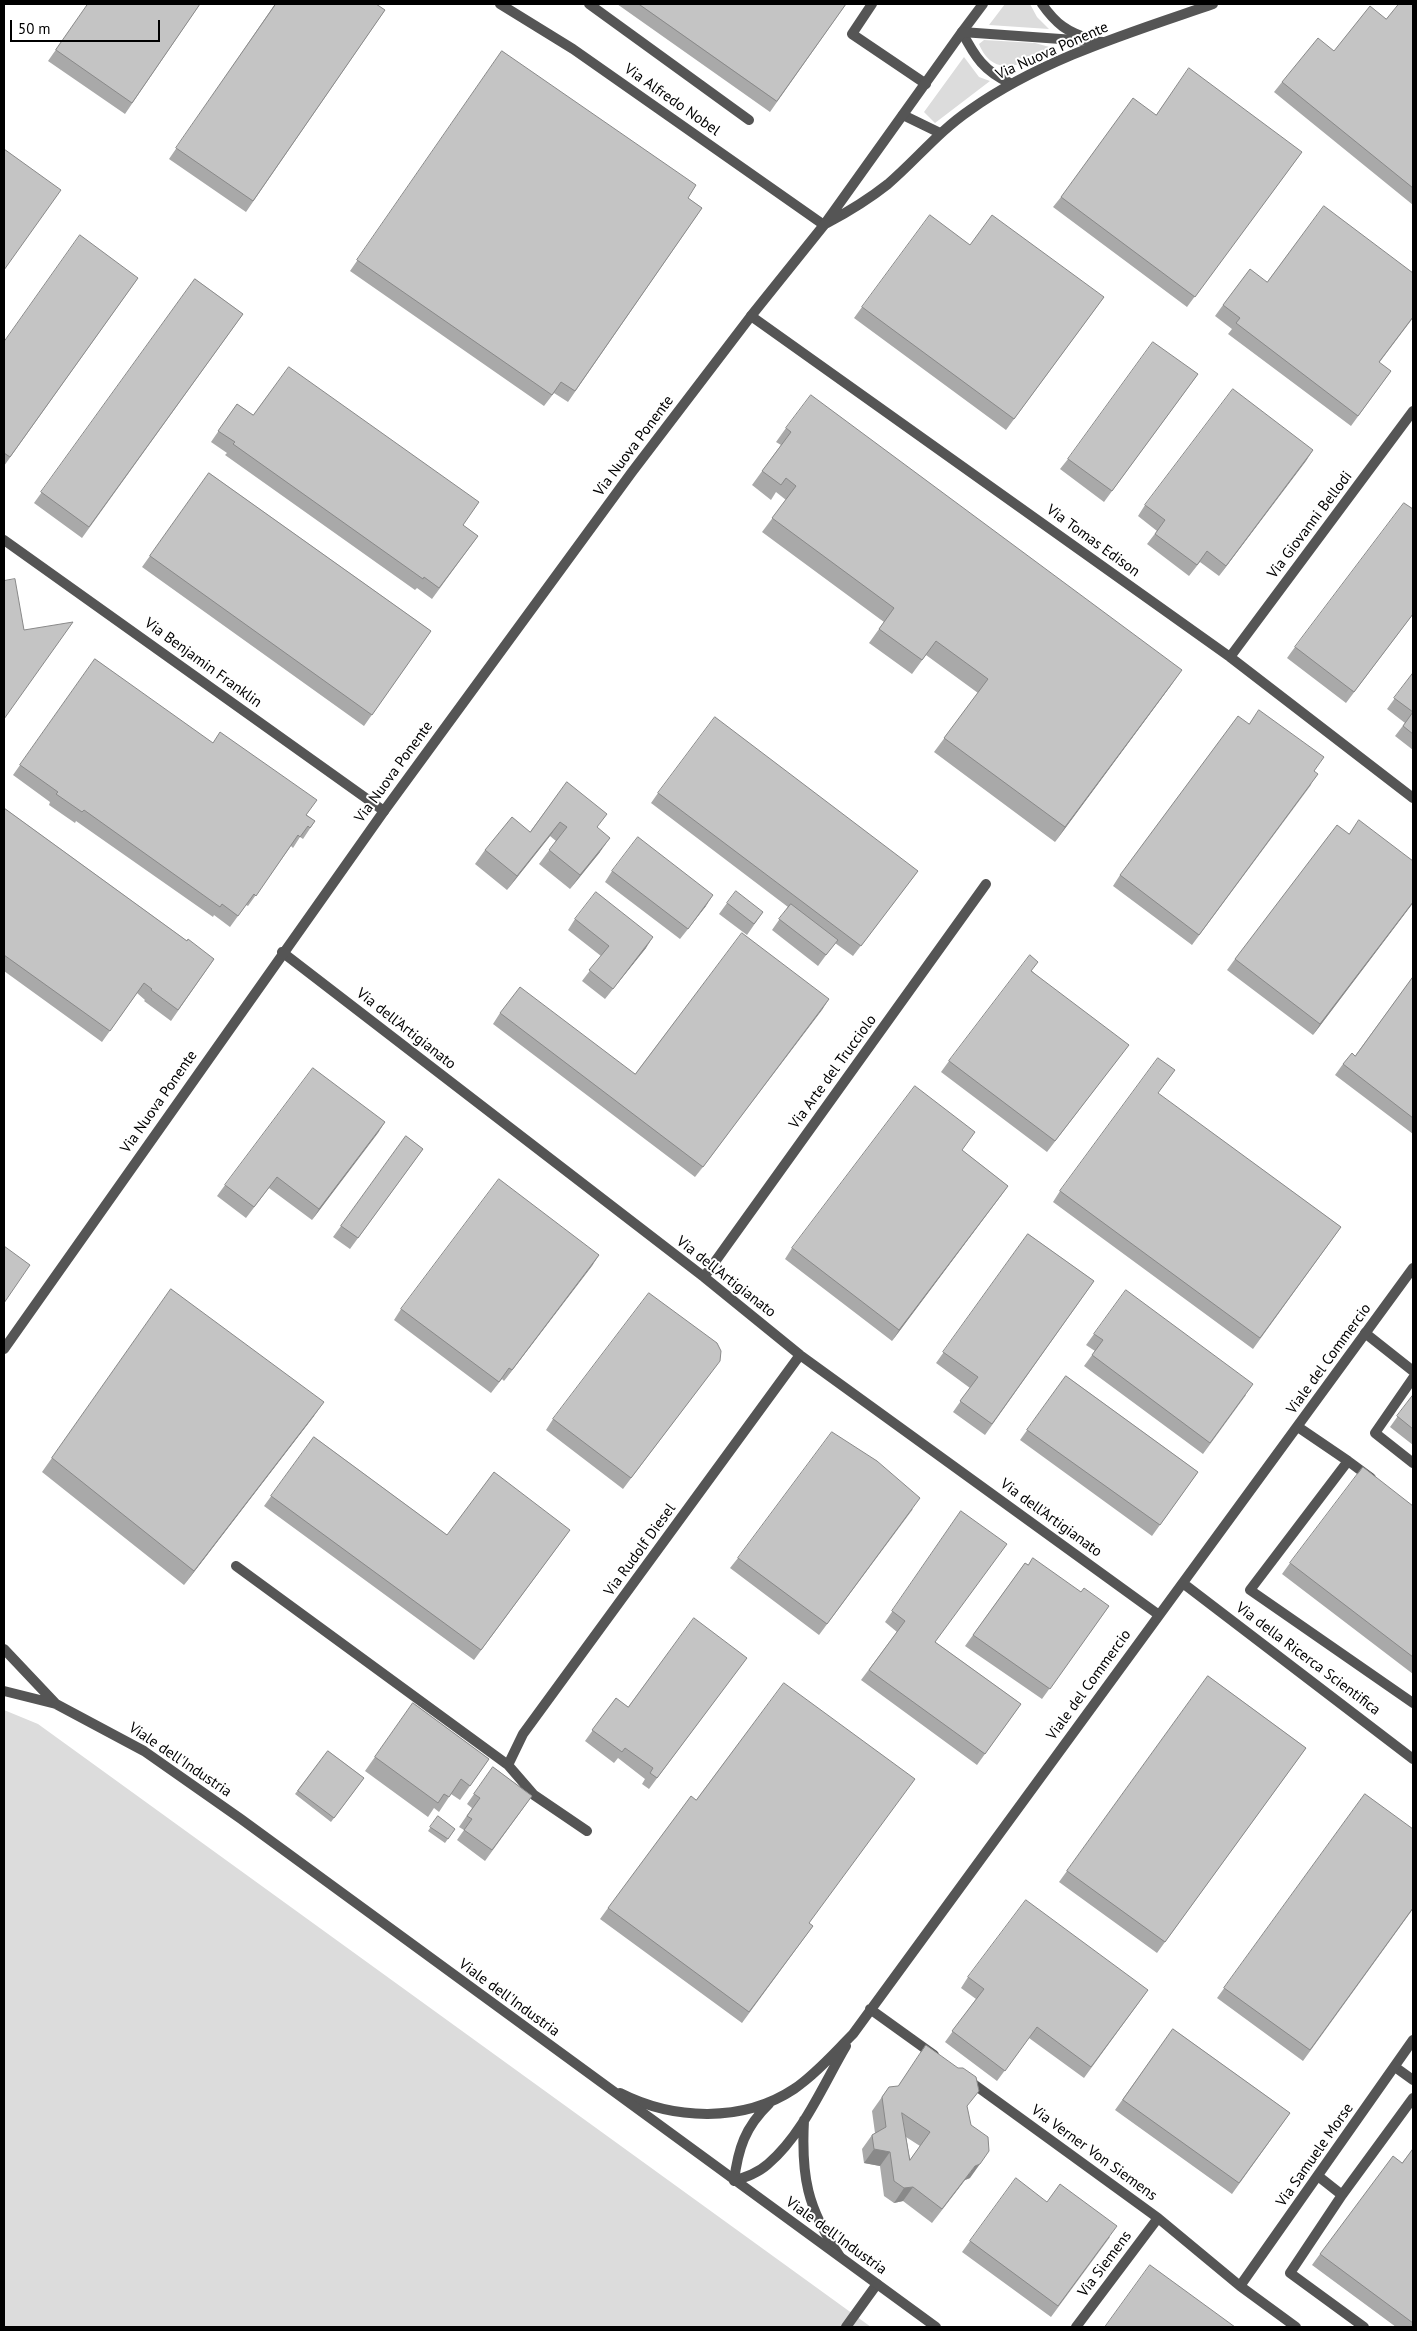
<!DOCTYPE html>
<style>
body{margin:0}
#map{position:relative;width:1417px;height:2331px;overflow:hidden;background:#fff;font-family:"PT Sans",sans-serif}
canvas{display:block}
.frame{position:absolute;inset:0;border:5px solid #000;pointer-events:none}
.scale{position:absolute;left:10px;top:20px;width:150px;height:22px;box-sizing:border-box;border:2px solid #000;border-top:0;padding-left:6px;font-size:15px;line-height:18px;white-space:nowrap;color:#000;-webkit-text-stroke:4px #fff;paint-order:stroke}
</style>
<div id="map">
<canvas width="1417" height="2331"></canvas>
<div class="frame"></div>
<div class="scale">50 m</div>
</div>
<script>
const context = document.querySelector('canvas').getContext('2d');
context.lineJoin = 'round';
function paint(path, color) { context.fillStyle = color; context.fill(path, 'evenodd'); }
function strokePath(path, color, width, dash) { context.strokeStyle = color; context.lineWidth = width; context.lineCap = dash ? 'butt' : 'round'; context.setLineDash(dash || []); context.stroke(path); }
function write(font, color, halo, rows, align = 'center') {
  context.font = font + ' "PT Sans",sans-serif'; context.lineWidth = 4; context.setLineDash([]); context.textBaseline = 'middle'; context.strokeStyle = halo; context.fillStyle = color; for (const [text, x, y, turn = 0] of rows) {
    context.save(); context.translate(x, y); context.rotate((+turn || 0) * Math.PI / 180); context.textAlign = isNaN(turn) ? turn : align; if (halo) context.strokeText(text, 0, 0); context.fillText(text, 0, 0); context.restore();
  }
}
paint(new Path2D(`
 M1005,4H1030L1037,17L1049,29L989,25Z
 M984,40L1035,43L1053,48C1030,62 994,82 979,44Z
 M964,57L979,77L990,81L935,123L924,112Z
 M4,1710L38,1724L871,2327H4Z`), '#dcdcdc');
strokePath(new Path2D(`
 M589,4L749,120
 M872,4L852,34L926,84
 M1365,1333L1413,1371
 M1413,1378L1375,1433L1413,1463
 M1298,1427L1348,1461L1250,1590L1413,1703
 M1348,1461L1371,1478
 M1395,2067L1413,2080
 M1318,2176L1342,2195
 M846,2327L877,2284
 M1364,2327L1290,2273L1342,2195L1413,2098`), '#555', 10);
strokePath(new Path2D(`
 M500,4L573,49L824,225
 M983,4L962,32C975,57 984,71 1010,83
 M1042,4C1056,24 1067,32 1090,39
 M903,115L940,133
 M751,316L1230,657L1413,798
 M4,540L384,811
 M1230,657L1413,411
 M282,952L704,1277L800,1355L1159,1615
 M704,1277L986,884
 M236,1566L508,1765L534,1795L587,1831
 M1184,1584L1413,1759
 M508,1765L523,1734L800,1355
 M870,2009L934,2055
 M968,2080L1158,2218L1240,2286L1296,2327
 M620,2093C673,2120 743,2123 794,2089C816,2074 834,2053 853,2034L1413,1268
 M769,2104C745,2127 738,2149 734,2181C746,2177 758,2173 768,2164C803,2134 823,2085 846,2046
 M804,2120C801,2176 807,2208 839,2255
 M1240,2286L1413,2040
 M1076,2327L1158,2218`), '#555', 10);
strokePath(new Path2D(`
 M827,223C848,212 869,199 888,184C916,160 939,131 970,110C1042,59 1129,33 1213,4
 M4,1349L384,811L632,472L751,316L824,225L962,32L1103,42
 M4,1649L56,1704
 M4,1691L56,1704L144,1751L241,1819L936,2327`), '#555', 10);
paint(new Path2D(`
 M88,4H200L125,114L48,61Z
 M275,4L385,10L246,212L169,159Z
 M617,4H846L770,112Z
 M1413,4V205L1274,92L1282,82Z
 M502,51L688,198L702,208L568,402L554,393L544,406L350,271Z
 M1156,115L1302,152L1187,307L1053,207L1061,197Z
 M970,245L1104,297L1006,430L854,318L862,307Z
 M138,278L4,466V342Z
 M195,279L243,314L82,538L34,503Z
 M1267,282L1413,318L1379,363L1391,371L1351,426L1228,334L1232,329L1215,316L1223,305Z
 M1198,374L1104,502L1060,469L1068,459Z
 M237,404L253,415L463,525L478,536L432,599L417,588L415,590L225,455L227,453L211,442Z
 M786,428L1172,684L1055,842L934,752L978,693L926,655L912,674L869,643L884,622L762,532L786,500L776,492L771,500L752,485L781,445L776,442Z
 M1313,450L1219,576L1200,562L1189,576L1147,544L1157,531L1138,516L1145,505Z
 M209,473L431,631L364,726L142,567Z
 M1413,614L1346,703L1287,658L1295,647Z
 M95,659L315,821L303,839L300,837L293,848L291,846L248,906L246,905L230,927L214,915L213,917L76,821L75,823L49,805L50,802L13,775Z
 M1413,673V750L1395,736L1405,723L1387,709Z
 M1314,771L1311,785L1192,945L1113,886L1120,875Z
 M567,782L597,827L600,852L570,889L539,864L556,841L550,836L507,890L475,864L485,850L530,832Z
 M658,793L918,871L853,956L835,943L818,966L772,930L788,907L651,803Z
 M4,808L187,941L214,959L171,1021L144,1001L145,1000L137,993L102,1042L4,971Z
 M1349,834L1413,903L1313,1035L1227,970L1235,959Z
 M612,871L706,906L680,939L605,882Z
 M727,903L763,912L747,935L719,914Z
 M575,919L646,948L605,999L582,981L601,956L568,930Z
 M1032,971L1121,1055L1047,1152L941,1072L949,1061Z
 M1413,977V1134L1335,1075L1343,1064L1355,1056Z
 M829,999L695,1177L493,1024L500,1013L635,1074Z
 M1158,1094L1341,1227L1253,1349L1053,1202L1060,1191Z
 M385,1122L312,1220L269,1188L246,1218L217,1196L225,1185Z
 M406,1136L423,1149L350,1249L333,1237Z
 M962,1150L1008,1186L892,1341L785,1259L792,1248Z
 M1028,1234L1094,1281L985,1435L953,1412L970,1388L936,1363Z
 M599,1255L504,1381L502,1379L491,1393L394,1320L401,1309Z
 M171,1289L314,1416L184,1585L42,1472Z
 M1094,1334L1246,1395L1203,1454L1084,1366L1095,1351L1086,1345Z
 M712,1371L623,1489L546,1430L553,1419Z
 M1066,1376L1198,1472L1152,1536L1020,1440Z
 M1413,1395V1445L1390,1427Z
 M314,1437L447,1535L570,1530L474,1660L264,1506Z
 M1413,1506V1674L1282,1574L1290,1563Z
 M913,1509L819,1635L730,1568L738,1558Z
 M961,1511L935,1642L1021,1704L977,1765L861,1680L897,1632L885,1622Z
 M1025,1563L1081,1592L1109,1606L1042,1699L965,1646Z
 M739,1668L649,1789L642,1784L645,1779L618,1758L614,1763L585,1741L616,1698L628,1707Z
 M1208,1676L1306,1748L1157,1953L1059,1882Z
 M413,1703L489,1759L460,1800L451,1794L439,1812L434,1808L428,1817L365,1771Z
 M328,1751L364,1778L331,1822L295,1794Z
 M493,1767L532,1796L485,1861L457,1840L464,1830L459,1827L472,1808L467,1804Z
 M1365,1794L1413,1909L1303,2061L1217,1998Z
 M438,1816L455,1829L445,1843L428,1831Z
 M608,1908L809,1923L813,1926L742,2023L600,1919Z
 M968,1977L1148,1990L1084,2078L1029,2038L997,2081L945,2042L976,1999L961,1988Z
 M1173,2029L1290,2113L1232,2194L1115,2110Z
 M889,2087L967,2107L970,2178L965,2180L932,2223L903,2201L894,2203L884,2196L880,2166L864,2163L862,2149L872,2135L875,2133L872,2111ZM906,2137L920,2146L910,2160Z
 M1413,2149V2327H1396L1312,2265L1320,2254L1402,2163Z
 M1047,2202L1110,2237L1051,2317L962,2252L970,2241Z`), '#a9a9a9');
paint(new Path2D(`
 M1313,450L1306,461L1219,576L1226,566Z
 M1182,670L1172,684L1055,842L1065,827Z
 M560,822L550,836L507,890L517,876Z
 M610,838L600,852L570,889L580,875Z
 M713,895L706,906L680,939L688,929Z
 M1413,902V903L1313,1035L1320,1024Z
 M653,937L646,948L605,999L613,989Z
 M829,999L822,1010L695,1177L703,1167Z
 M385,1122L378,1133L312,1220L319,1209Z
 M1008,1186L1000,1197L892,1341L899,1330Z
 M599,1255L592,1266L504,1381L512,1370Z
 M324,1402L314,1416L184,1585L194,1571Z
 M874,2149L890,2152L880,2166L864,2163Z
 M980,2164L970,2178L965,2180L932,2223L975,2166Z
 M913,2187L903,2201L894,2203L904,2188Z`), '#898989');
const building = new Path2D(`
 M88,4H200L132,103L56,50Z
 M276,4H376L385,10L253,201L176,148Z
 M639,4H846L777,101Z
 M1399,4H1413V188L1282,82L1318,38L1334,51L1370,6L1386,19Z
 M502,51L696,185L688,198L702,208L575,391L561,382L552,395L357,260Z
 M1189,68L1302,152L1195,297L1061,197L1133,98L1156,115Z
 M4,149L61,190L4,270Z
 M1324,206L1413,273V317L1379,362L1391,371L1358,416L1236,323L1240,318L1223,305L1250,269L1267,282Z
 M930,215L970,245L992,215L1104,297L1014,419L862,307Z
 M80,235L138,278L10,457L4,453V342Z
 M195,279L243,314L89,527L41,492Z
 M1153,342L1198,374L1112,491L1068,459Z
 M289,367L479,502L463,525L478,536L439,588L424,577L423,579L233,444L235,442L218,431L237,404L253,415Z
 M1233,389L1313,450L1226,566L1207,551L1197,565L1155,534L1165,520L1145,505Z
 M811,395L1182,670L1065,827L944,738L988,679L936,641L922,660L879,629L894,608L772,518L796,486L786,478L781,485L762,471L791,432L786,428Z
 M209,473L431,631L372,715L150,556Z
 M1404,503L1413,509V614L1354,692L1295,647Z
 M15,579L24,630L73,622L4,719V581Z
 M95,659L213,743L220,732L317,800L306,815L315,821L310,828L308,826L300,837L298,835L256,896L254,894L238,916L222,904L220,907L84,810L82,812L56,794L58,792L20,765Z
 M1413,673V734L1403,726L1413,712L1394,698Z
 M1259,710L1324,757L1314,771L1318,774L1199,935L1120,875L1238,716L1249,724Z
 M715,717L918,871L861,946L658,793Z
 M567,782L607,814L597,827L610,838L580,875L549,850L567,827L560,822L517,876L485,850L512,817L530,832Z
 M4,808L187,941L188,939L214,959L178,1010L151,990L152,989L144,983L110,1031L4,955Z
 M1359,820L1413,861V902L1320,1024L1235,959L1337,825L1349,834Z
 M638,837L713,895L688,929L612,871Z
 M736,891L763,912L754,924L727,903Z
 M596,892L653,937L613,989L589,970L609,946L575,919Z
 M791,904L838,940L826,955L779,919Z
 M742,933L829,999L703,1167L500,1013L520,987L635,1074Z
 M1030,955L1038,962L1031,971L1129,1045L1055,1141L949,1061Z
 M1413,977V1118L1343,1064L1352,1053L1355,1056Z
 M1158,1058L1175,1070L1158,1093L1341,1227L1260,1338L1060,1191Z
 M313,1068L385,1122L319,1209L277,1177L254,1207L225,1185Z
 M915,1086L975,1132L962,1150L1008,1186L899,1330L792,1248Z
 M406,1136L423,1149L358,1238L341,1226Z
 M499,1179L599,1255L512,1370L509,1368L499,1382L401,1309Z
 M1028,1234L1094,1281L992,1424L960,1401L978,1377L943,1352Z
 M4,1246L30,1265L4,1303Z
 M171,1289L324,1402L194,1571L52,1458Z
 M1126,1290L1253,1384L1210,1443L1092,1355L1103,1340L1094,1334Z
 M649,1293L717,1343L721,1351L720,1361L631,1478L553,1419Z
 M1066,1376L1198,1472L1160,1525L1027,1430Z
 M1413,1395V1429L1397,1416Z
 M832,1432L877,1461L920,1498L827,1624L738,1558Z
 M314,1437L447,1535L494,1472L570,1530L481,1650L271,1496Z
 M1363,1467L1413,1506V1657L1290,1563Z
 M961,1511L1007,1544L935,1642L1021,1704L985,1754L869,1670L905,1621L892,1611Z
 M1033,1558L1081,1592L1084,1588L1109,1606L1050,1689L973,1635L1025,1563L1028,1565Z
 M694,1618L747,1658L657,1778L650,1773L653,1768L625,1748L622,1752L592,1730L616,1698L628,1707Z
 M1208,1676L1306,1748L1165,1942L1067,1871Z
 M784,1683L915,1779L809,1923L813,1926L749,2012L608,1908L691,1796L696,1800Z
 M413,1703L489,1759L470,1786L461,1779L449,1797L444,1794L438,1803L375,1757Z
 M328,1751L364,1778L334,1818L298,1791Z
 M493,1767L532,1796L492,1850L464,1830L472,1819L467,1816L480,1798L474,1794Z
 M1365,1794L1413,1829V1908L1310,2050L1224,1988Z
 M438,1816L455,1829L448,1839L430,1827Z
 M1026,1900L1148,1990L1091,2067L1037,2027L1005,2071L952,2031L984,1989L968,1977Z
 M1173,2029L1290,2113L1239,2183L1123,2100Z
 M926,2045L958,2068H963L976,2077L979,2091L967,2106L971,2125L988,2137L989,2151L980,2164L975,2166L942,2209L913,2187L904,2188L894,2181L890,2152L874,2149L872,2135L886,2127L882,2097L889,2087L898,2086ZM902,2113L930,2132L910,2160Z
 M1413,2149V2323L1320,2254L1393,2156L1402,2163Z
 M1016,2178L1047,2202L1060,2184L1117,2226L1058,2306L970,2241Z
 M1150,2265L1235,2327H1105Z`);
paint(building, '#c4c4c4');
strokePath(building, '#898989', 1);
write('15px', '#000', '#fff', [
 ["Via Nuova Ponente",1052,51,-24],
 ["Via Alfredo Nobel",672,100,35],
 ["Via Nuova Ponente",634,446,-53],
 ["Via Giovanni Bellodi",1310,525,-53],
 ["Via Tomas Edison",1093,541,36],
 ["Via Benjamin Franklin",203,663,36],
 ["Via Nuova Ponente",394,772,-54],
 ["Via dell'Artigianato",406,1029,38],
 ["Via Arte del Trucciolo",833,1072,-54],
 ["Via Nuova Ponente",159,1102,-55],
 ["Via dell'Artigianato",726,1277,38],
 ["Viale del Commercio",1329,1359,-54],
 ["Via dell'Artigianato",1051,1518,36],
 ["Via Rudolf Diesel",640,1550,-54],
 ["Via della Ricerca Scientifica",1308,1659,37],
 ["Viale del Commercio",1089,1685,-54],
 ["Viale dell'Industria",180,1760,34],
 ["Viale dell'Industria",509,1998,36],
 ["Via Verner Von Siemens",1094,2153,36],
 ["Via Samuele Morse",1315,2155,-55],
 ["Viale dell'Industria",836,2236,36],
 ["Via Siemens",1105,2264,-53]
]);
</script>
